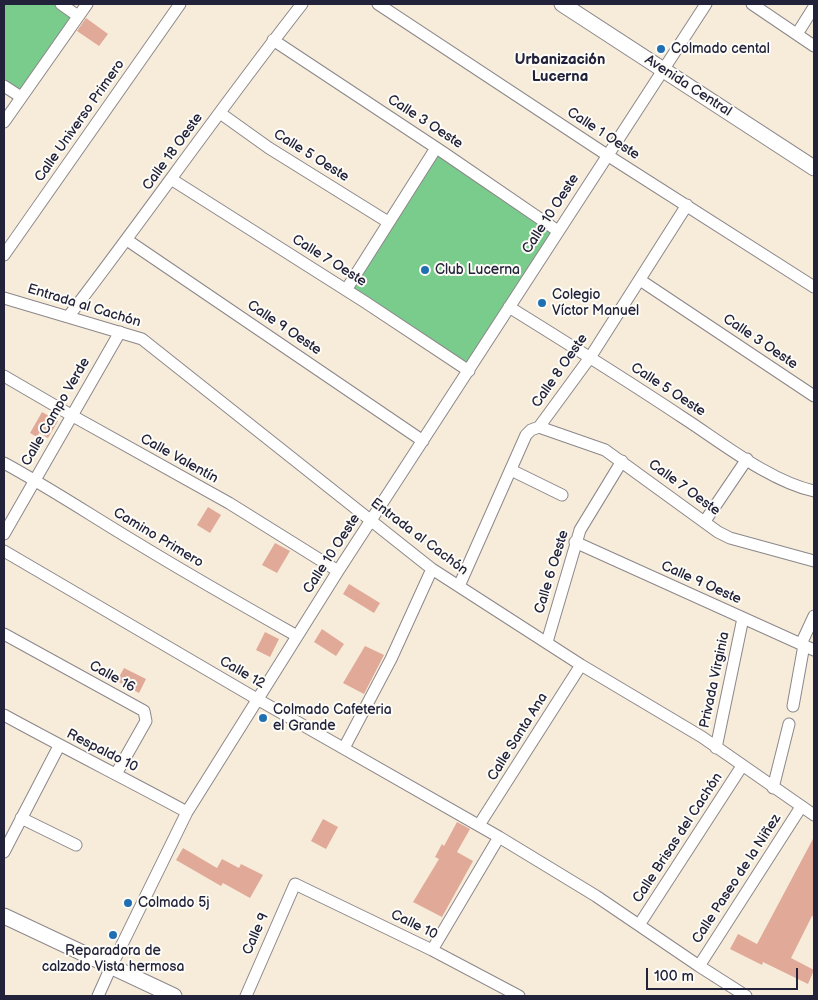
<!DOCTYPE html>
<meta charset="utf-8">
<style>
body{margin:0}
#map{position:relative;width:818px;height:1000px;overflow:hidden;background:#f7ecda;font-family:"Balsamiq Sans",sans-serif}
canvas{display:block}
.frame{position:absolute;inset:0;border:5px solid #22223b;pointer-events:none}
.scale{position:absolute;left:646px;top:968px;width:152px;height:22px;box-sizing:border-box;border:2px solid #22223b;border-top:0;padding-left:6px;font-size:15px;line-height:18px;white-space:nowrap;color:#22223b;-webkit-text-stroke:4px #fdfcf7;paint-order:stroke}
</style>
<div id="map">
<canvas width="818" height="1000"></canvas>
<div class="frame"></div>
<div class="scale">100 m</div>
</div>
<script>
const context = document.querySelector('canvas').getContext('2d');
context.lineJoin = 'round';
function paint(path, color) { context.fillStyle = color; context.fill(path, 'evenodd'); }
function strokePath(path, color, width, dash) { context.strokeStyle = color; context.lineWidth = width; context.lineCap = dash ? 'butt' : 'round'; context.setLineDash(dash || []); context.stroke(path); }
function write(font, color, halo, rows, align = 'center') {
  context.font = font + ' "Balsamiq Sans",sans-serif'; context.lineWidth = 4; context.setLineDash([]); context.textBaseline = 'middle'; context.strokeStyle = halo; context.fillStyle = color; for (const [text, x, y, turn = 0] of rows) {
    context.save(); context.translate(x, y); context.rotate((+turn || 0) * Math.PI / 180); context.textAlign = isNaN(turn) ? turn : align; if (halo) context.strokeText(text, 0, 0); context.fillText(text, 0, 0); context.restore();
  }
}
paint(new Path2D(`
 M4,4H55L74,16L19,94L4,84Z
 M436,154L553,231L468,365L352,287Z`), '#7acc8d');
paint(new Path2D(`
 M86,18L108,34L99,46L77,31Z
 M42,412L58,421L48,438L39,433L37,437L30,433Z
 M208,507L221,515L210,533L197,525Z
 M275,543L290,551L277,573L262,565Z
 M349,584L380,603L374,613L343,594Z
 M322,629L344,644L336,656L314,642Z
 M265,632L279,639L270,657L256,650Z
 M365,646L384,655L364,694L343,683Z
 M124,668L146,679L139,693L117,681Z
 M323,819L338,827L326,849L311,841Z
 M457,822L470,829L457,852L473,861L442,917L413,902L439,859L435,857L442,844L444,846Z
 M814,837V917L812,916L791,958L814,970L808,984L763,962L762,965L730,949L738,934L757,944Z
 M183,848L217,868L222,859L239,868L241,864L263,875L250,898L223,883L221,886L176,860Z`), '#e1a997');
const minor = new Path2D(`
 M61,4L78,16
 M378,4L607,155L814,287
 M752,4L814,46
 M797,34L814,7
 M273,40L444,153L558,231
 M4,86L21,97
 M220,113L269,148L388,222
 M4,122L87,4
 M171,179L365,302L469,371
 M127,240L423,441
 M4,255L180,4
 M640,280L814,396
 M346,290L436,148
 M4,298L142,339L432,569L581,665L702,737L814,815
 M509,307C567,343 625,379 682,417C721,442 769,481 814,491
 M68,317C147,214 222,106 302,4
 M4,376L71,415L229,503L338,571
 M539,427L605,450L718,532L730,538L814,561
 M4,463C48,487 89,514 132,540C186,573 242,605 297,636
 M511,470L562,495
 M705,521L747,459
 M4,534L120,332
 M575,542L814,650
 M4,551L257,699L499,837L596,896L699,966L746,996
 M459,586L526,435L531,430L539,427L591,356L687,205
 M4,634L144,711L146,721L116,774
 M547,642L580,530L622,461
 M801,644L814,616
 M793,706L804,645
 M4,715C64,748 126,779 187,812
 M344,748L391,659L432,569
 M716,748L743,618
 M773,788L789,724
 M21,818L76,845
 M479,825L581,665
 M4,852L59,746
 M639,925L742,766
 M432,950L499,837
 M699,966L801,807
 M98,996L111,967L187,812L338,571L706,4
 M246,996L295,884L432,950L519,996`);
const major = new Path2D(`
 M562,4L814,168
 M4,916L174,996`);
strokePath(minor, '#8c878a', 13);
strokePath(major, '#8c878a', 17);
strokePath(minor, '#fff', 11);
strokePath(major, '#fff', 15);
for (const [x, y, r, color] of [
 [661,49,5,"#1f6fb2"],
 [425,270,5,"#1f6fb2"],
 [542,303,5,"#1f6fb2"],
 [263,718,5,"#1f6fb2"],
 [128,903,5,"#1f6fb2"],
 [113,935,5,"#1f6fb2"]
]) { const dot = new Path2D(); dot.arc(x, y, r, 0, 2 * Math.PI); context.fillStyle = color; context.fill(dot); strokePath(dot, '#fdfcf7', 2); }
write('14px', '#22223b', '#fdfcf7', [
 ["Colmado cental",671,49],
 ["Club Lucerna",435,270],
 ["Colegio",552,295],
 ["Víctor Manuel",552,311],
 ["Colmado Cafeteria",273,710],
 ["el Grande",273,726],
 ["Colmado 5j",138,903],
 ["Reparadora de",113,951,"center"],
 ["calzado Vista hermosa",113,967,"center"]
], 'left');
write('14px', '#22223b', '#fdfcf7', [
 ["Avenida Central",688,86,33],
 ["Calle Universo Primero",80,121,-55],
 ["Calle 3 Oeste",425,122,33],
 ["Calle 1 Oeste",603,134,33],
 ["Calle 18 Oeste",173,152,-54],
 ["Calle 5 Oeste",311,156,32],
 ["Calle 10 Oeste",551,214,-57],
 ["Calle 7 Oeste",329,261,32],
 ["Entrada al Cachón",84,306,17],
 ["Calle 9 Oeste",284,328,34],
 ["Calle 3 Oeste",760,342,34],
 ["Calle 8 Oeste",560,371,-55],
 ["Calle 5 Oeste",668,390,33],
 ["Calle Campo Verde",56,412,-60],
 ["Calle Valentín",179,459,29],
 ["Calle 7 Oeste",684,488,36],
 ["Entrada al Cachón",419,537,37],
 ["Camino Primero",158,538,31],
 ["Calle 10 Oeste",332,554,-57],
 ["Calle 6 Oeste",552,572,-73],
 ["Calle 9 Oeste",701,583,24],
 ["Calle 12",242,673,30],
 ["Calle 16",112,677,29],
 ["Privada Virginia",715,680,-78],
 ["Calle Santa Ana",518,737,-58],
 ["Respaldo 10",102,751,27],
 ["Calle Brisas del Cachón",678,838,-57],
 ["Calle Paseo de la Niñez",737,879,-57],
 ["Calle 10",414,925,26],
 ["Calle 9",256,934,-66]
]);
write('bold 15px', '#22223b', '#fdfcf7', [
 ["Urbanización",560,60],
 ["Lucerna",560,77]
]);
</script>
